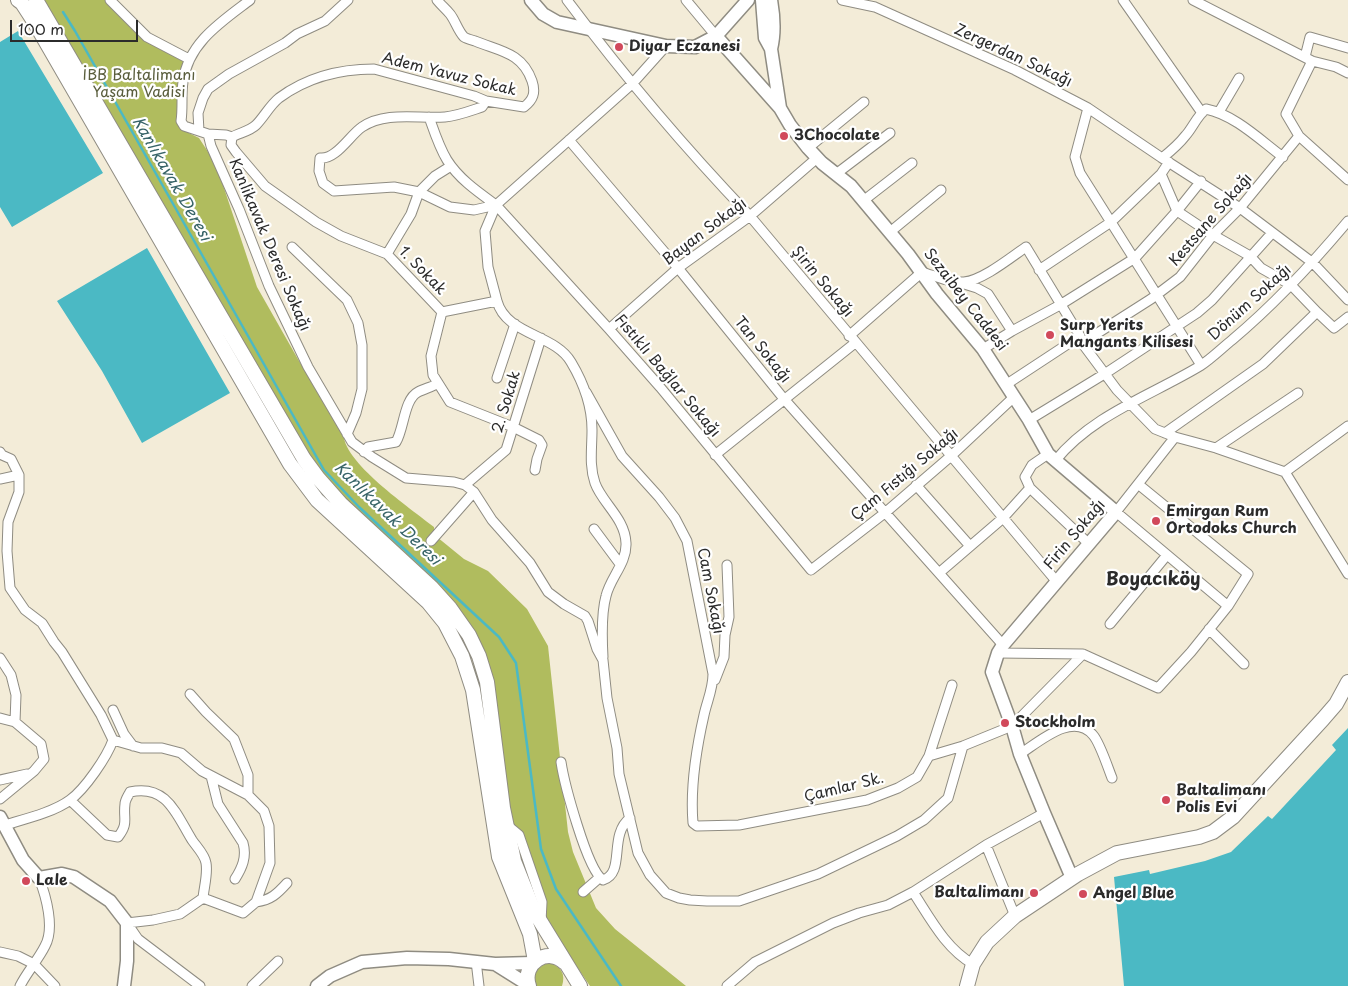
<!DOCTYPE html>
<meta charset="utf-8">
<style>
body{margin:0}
#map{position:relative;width:1348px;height:986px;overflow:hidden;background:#f3ecd8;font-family:"Playpen Sans",sans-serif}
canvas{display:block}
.scale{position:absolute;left:10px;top:20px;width:128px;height:22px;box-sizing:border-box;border:2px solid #2b2b2b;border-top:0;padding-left:6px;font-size:15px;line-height:18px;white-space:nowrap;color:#2b2b2b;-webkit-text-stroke:4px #fff;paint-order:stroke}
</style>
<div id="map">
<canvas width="1348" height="986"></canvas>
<div class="scale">100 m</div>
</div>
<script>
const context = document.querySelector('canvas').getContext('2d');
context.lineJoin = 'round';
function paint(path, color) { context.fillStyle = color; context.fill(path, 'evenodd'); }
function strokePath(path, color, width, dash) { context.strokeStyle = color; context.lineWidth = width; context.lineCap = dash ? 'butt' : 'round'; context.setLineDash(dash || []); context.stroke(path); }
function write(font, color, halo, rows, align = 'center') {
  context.font = font + ' "Playpen Sans",sans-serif'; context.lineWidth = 4.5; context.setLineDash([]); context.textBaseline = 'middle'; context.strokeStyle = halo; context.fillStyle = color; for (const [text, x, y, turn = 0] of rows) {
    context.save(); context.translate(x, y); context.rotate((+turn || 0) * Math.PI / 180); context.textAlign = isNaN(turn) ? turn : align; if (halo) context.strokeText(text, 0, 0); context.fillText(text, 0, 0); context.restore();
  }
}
paint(new Path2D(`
 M41,0H105L185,61L181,77L179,128L199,138L216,164L257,287L303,368L344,432C339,460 413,510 434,527V532L437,537L464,559L488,571L527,609L548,646L568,832L573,852L596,908L615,929L686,986H590L545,920L535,899L517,849L482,652L322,478Z
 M549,963C561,966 566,974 562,986H536C532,974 537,966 549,963Z`), '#b0bc5e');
paint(new Path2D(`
 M18,31L103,173L12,227L0,207V42Z
 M147,248L230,393L142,443L102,371L57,301Z
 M1348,728V986H1124L1114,877L1149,870L1150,874L1205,861L1231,852L1268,816L1272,819L1336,750L1332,745Z`), '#4bb9c4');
strokePath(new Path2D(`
 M63,12L75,31L324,470L359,507L499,637L516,663L541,849L556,889L621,986`), '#4bb9c4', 2.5);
const street = new Path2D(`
 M110,0L147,37L189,59
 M250,0C221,22 188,43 183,82C181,95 183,108 181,121L184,126L208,134L226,135L232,137C239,133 250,131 256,125C264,117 270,105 279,98C306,78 340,69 374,69L474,96L486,101L524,107C533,100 536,93 532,81C522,52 499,51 475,41C472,40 467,39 464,37C458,31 455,20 450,14C446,9 441,5 437,0
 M567,0C624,76 685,148 750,216L1057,582
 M686,0L716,36
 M842,0L875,7L1015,70L1088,108L1162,158
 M1123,0L1202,113
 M1193,0L1312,61L1336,67L1348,73
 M1305,57L1310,37L1348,48
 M1312,61L1286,114L1299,136L1348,180
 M486,101L482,107C470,111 457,116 445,117C418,119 386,111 362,127C350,135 336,160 320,158L319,171L323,183L334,191L394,187L419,192L450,207L474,210L496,205L632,84L666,46
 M1088,108L1075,157L1080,173L1201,365
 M1219,112L1239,78
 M429,117C434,131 439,147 447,160C459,179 478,192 496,205L609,329L660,387L811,570L886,512L951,456L1014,397
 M199,131L198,113L203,98L208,89L229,74L285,43L297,34L325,21L348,0
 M208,134L211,146L239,209L269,286L308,367L352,442L372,457L406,478L454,482L465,485L474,492L492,520L530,563L548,592L564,604L585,616L588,621L597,649L603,660L607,698L617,748L619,774L638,853L650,875L666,893L679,898L690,900L707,901H739L818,874L897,836L924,820L948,798L963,746
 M232,137L231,145L236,152L265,186L316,222L341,236L387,254L442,312
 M569,140L678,268L784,399L1003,645
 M808,148L864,102
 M1283,157C1260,140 1235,115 1206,109C1197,116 1193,127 1186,135C1179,144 1171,151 1162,158L1240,208L1313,263L1348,300
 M1169,162L1161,174L1177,211L1201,181
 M836,174L890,133
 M863,201L912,163
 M890,232L941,190
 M292,247L347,300L358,323L362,345V389L356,413L347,434
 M387,254L411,214L419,192L435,176L451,166
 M1039,270L1111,222L1161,174
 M961,283L977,288L988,294L1012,331
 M497,301C506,335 555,334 571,362C583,382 592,407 592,430C592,449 589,465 595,483C602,503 625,518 626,543C627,563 610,578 606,596C601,614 602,639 603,657
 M442,312L431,356L433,375L450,402L513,427L539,440L542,445L537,459L535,470
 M442,312L497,301L488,267L485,231L496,205
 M609,329L678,268L750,216L817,158
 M849,336L922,272C935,276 950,283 964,282C983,280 1010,258 1026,247L1080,336L1082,343L1117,390L1155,429L1175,437L1216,448L1285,472L1348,574
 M1082,343L1151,299L1180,277L1213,235L1240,208L1299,136
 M983,349L1012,331L1060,305L1135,258L1177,211L1213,235L1250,256L1261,268L1291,285L1317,312
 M497,378L515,324
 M1007,384L1080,336
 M586,392L622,456L659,497L675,518L687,541L713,674C713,689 707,701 704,715C696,750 690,787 693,823L697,826L739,825L867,800L898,788L917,777L929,756L963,746L1012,726L1083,654
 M1029,420L1106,373L1197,313L1212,300L1272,233
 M1165,433L1263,364L1317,312L1334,328L1348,317
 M1175,437L1116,512L1228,606
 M1216,448L1298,393
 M0,452L2,455L11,459L19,475V492L8,522L7,551L10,588L25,610L42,623L54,642L62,652L101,715L113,740C107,757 85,789 70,800C54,812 25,819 5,825
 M364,452L368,447L396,442C404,429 404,399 418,392C424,389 431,387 437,384
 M715,455L855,343
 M1055,461C1092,415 1150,396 1200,366C1211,359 1222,348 1232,340C1275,304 1312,264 1348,221
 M1285,472L1348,426
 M0,479L19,475
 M465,485L506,450L541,338
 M916,485L970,546
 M1030,488L1089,544
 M594,529L620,564
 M431,541L474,492
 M939,573L1003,518L1030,488L1025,477L1032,465L1048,454
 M1110,624L1167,555
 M1209,629L1244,664
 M998,653L1083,654L1158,688L1191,652L1228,606L1248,574L1138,484
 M0,658L11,675L16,695L15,722
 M715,680L724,657L725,635L729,617L727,565
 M190,694L206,712L234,739L248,775V795
 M113,710L124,734L133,746
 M0,718L15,722L41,744L44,759L34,771L0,799
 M113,740L141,748H162L181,753L202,771L248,795L264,811L269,826L270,863L256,902L243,913L203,898
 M1020,754C1039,742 1073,711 1093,735C1100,743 1108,768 1112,778
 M929,756L952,685
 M561,762C564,782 587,870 603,880C626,873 608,835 630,818
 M211,776L218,804L243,843C247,857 242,868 235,879
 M0,780L27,774
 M70,800L107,835L118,837C129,823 123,819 125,804C125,800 128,796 130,792C167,784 176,814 192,840C196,846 205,855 206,863C208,874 204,887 203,898L180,914L153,920L127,923L138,939L200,986
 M507,825L519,835L542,902L541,922
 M986,845L1015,916
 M583,892L599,878
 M913,892C930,918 946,949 973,964
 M256,902C271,900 277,894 287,883
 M0,952L18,956L34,964L55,986
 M476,961L479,986
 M20,986C27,972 38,960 45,946C55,928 46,896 39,878
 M252,986L278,961
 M727,986L755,962L833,923L859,913L888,905L913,892L986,845L1044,813`);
const secondary = new Path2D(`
 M531,0L543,14L557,22L666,46L695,47L716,36L748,0
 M762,0L765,38L771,49L780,108
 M716,36L780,108L790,125L808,148L822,163L851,186L908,254L937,294L983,349L1029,420L1048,454L1116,512L1003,645L998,653L992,672L1012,726L1020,754L1044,813L1072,878
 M771,49C775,33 774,17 771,0
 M0,817L23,860L39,878L62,874L74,877L110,901L127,923V961L124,986
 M495,964L527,984
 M317,986L330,976L362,962L407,958L449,959L495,964L532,963`);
const primary = new Path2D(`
 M18,0L22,3L35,23L290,464L317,500L428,602L445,623L462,656L473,690L499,857L530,934L535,961
 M36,0L304,459L318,478L341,504L432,588L450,608L469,635L479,656L487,682L503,808L514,861L534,911L580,986
 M529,986C521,963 548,946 565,963
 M967,986L973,964L987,942L1015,916L1078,874L1117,853L1199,837L1213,832L1233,817L1323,719L1336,704L1348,682`);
strokePath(street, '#8f8c82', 11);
strokePath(secondary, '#8f8c82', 15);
strokePath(primary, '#8f8c82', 16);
strokePath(street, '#fff', 9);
strokePath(secondary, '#fff', 12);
strokePath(primary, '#fff', 14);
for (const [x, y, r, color] of [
 [619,47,5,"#d1495b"],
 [784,136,5,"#d1495b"],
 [1050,335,5,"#d1495b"],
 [1156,521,5,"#d1495b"],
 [1005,723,5,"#d1495b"],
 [1166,800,5,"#d1495b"],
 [26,881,5,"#d1495b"],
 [1034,893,5,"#d1495b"],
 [1083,894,5,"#d1495b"]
]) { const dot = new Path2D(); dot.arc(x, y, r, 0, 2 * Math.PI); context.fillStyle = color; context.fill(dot); strokePath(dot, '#fff', 2); }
write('bold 15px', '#2b2b2b', '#fff', [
 ["Diyar Eczanesi",629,47],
 ["3Chocolate",794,136],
 ["Surp Yerits",1060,326],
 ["Mangants Kilisesi",1060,343],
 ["Emirgan Rum",1166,512],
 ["Ortodoks Church",1166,529],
 ["Stockholm",1015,723],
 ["Baltalimanı",1176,791],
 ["Polis Evi",1176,808],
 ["Lale",36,881],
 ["Baltalimanı",1024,893,"right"],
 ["Angel Blue",1093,894]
], 'left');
write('15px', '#2b2b2b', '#fff', [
 ["Zergerdan Sokağı",1013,56,25],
 ["Adem Yavuz Sokak",449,75,14],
 ["Kestsane Sokağı",1211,220,-49],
 ["Bayan Sokağı",705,232,-37],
 ["Kanlikavak Deresi Sokağı",269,245,67],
 ["1. Sokak",422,271,46],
 ["Şirin Sokağı",822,282,50],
 ["Sezaibey Caddesi",965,300,52],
 ["Dönüm Sokağı",1250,303,-42],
 ["Tan Sokağı",762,350,51],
 ["Fıstıklı Bağlar Sokağı",667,376,50],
 ["2. Sokak",507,402,-73],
 ["Çam Fıstığı Sokağı",905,475,-40],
 ["Firin Sokağı",1075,535,-50],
 ["Cam Sokağı",710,591,79],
 ["Çamlar Sk.",844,788,-14]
]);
write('15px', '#5a5e3d', '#fff', [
 ["İBB Baltalimanı",139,76],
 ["Yaşam Vadisi",139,93]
]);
write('italic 16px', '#386468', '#fff', [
 ["Kanlıkavak Deresi",171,179,60],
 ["Kanlıkavak Deresi",387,514,44]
]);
write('bold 18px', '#2b2b2b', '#fff', [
 ["Boyacıköy",1153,580]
]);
</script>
